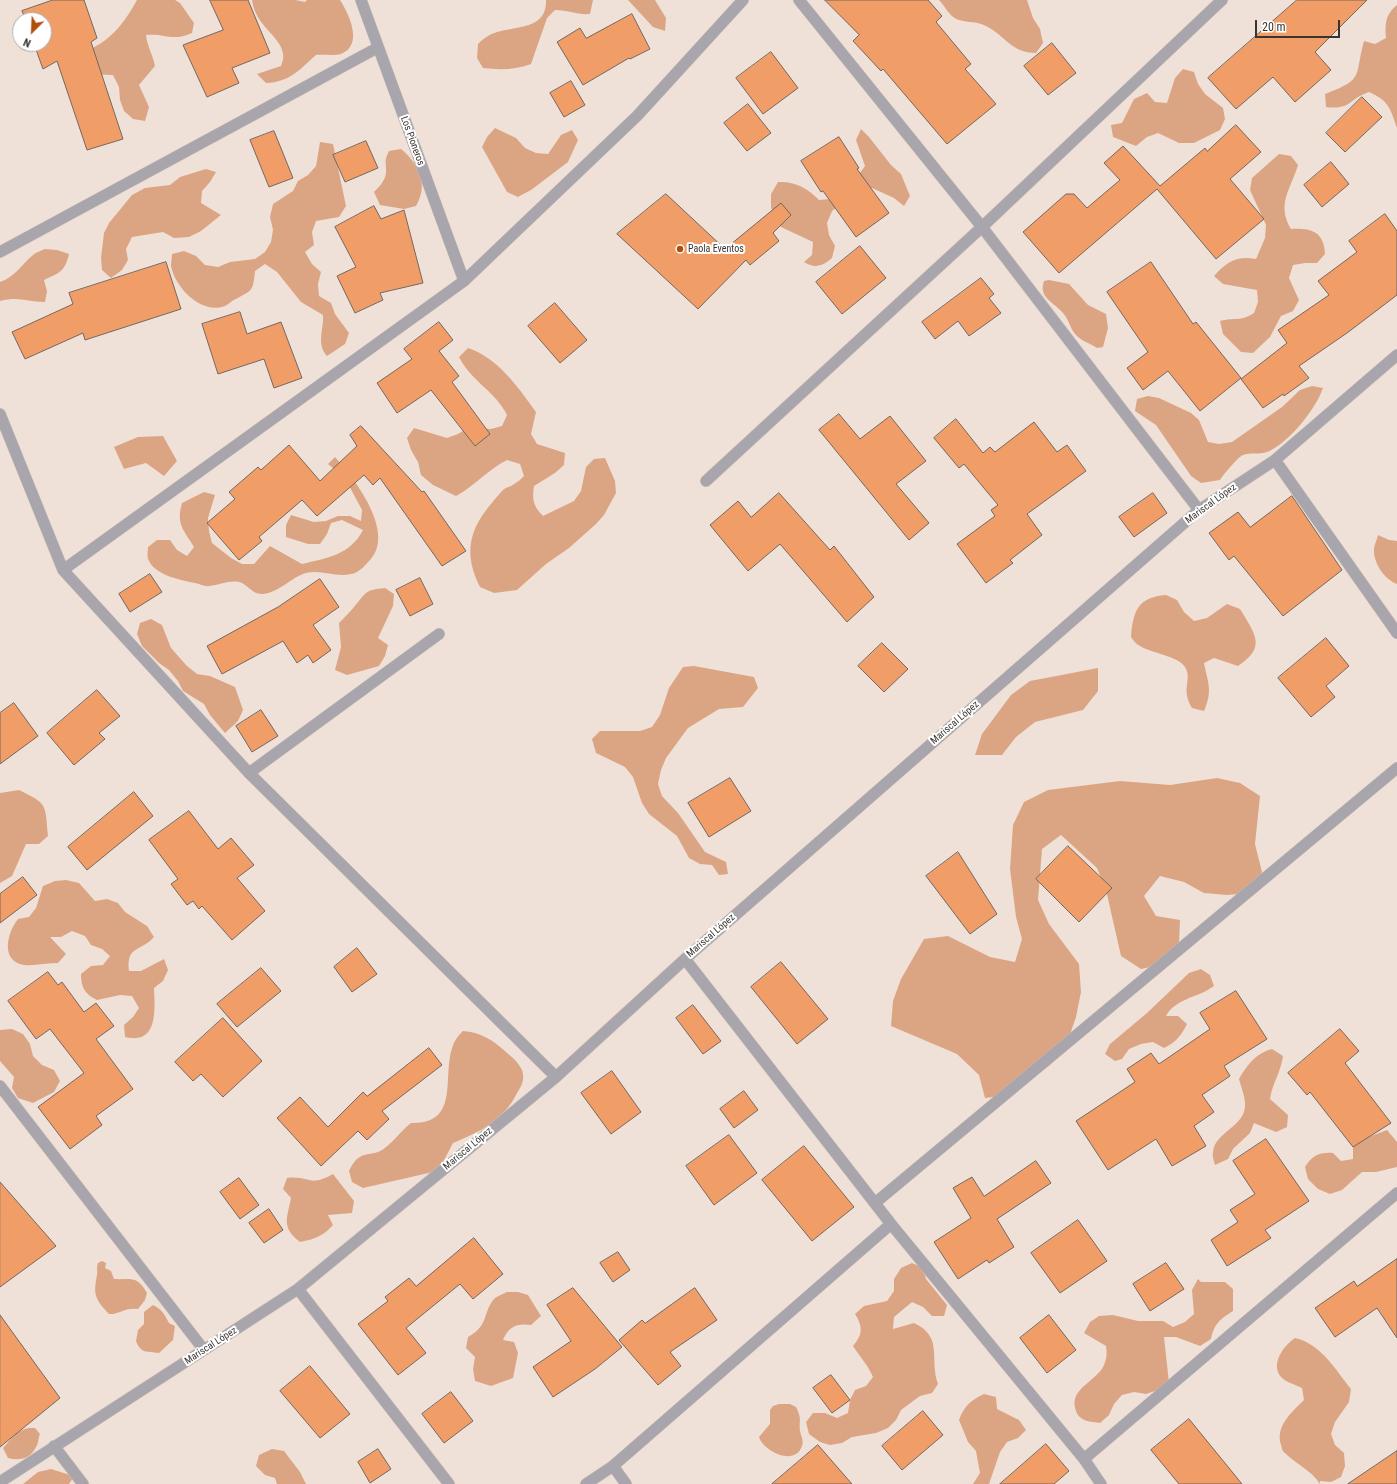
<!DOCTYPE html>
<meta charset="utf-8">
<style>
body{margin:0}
#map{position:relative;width:1397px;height:1484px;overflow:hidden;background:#f0e1d8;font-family:"Roboto Condensed",sans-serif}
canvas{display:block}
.north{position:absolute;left:12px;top:12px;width:40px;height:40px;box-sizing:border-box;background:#fff;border:1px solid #b0aeac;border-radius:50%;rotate:204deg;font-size:11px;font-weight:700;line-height:16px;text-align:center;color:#393430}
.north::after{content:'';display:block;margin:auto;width:14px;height:18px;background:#b04f0b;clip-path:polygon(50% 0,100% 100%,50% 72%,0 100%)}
.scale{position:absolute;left:1255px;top:20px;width:85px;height:18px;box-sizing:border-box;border:2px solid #393430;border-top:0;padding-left:5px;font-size:12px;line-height:14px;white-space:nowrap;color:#393430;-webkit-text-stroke:3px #fff;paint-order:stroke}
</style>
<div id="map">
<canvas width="1397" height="1484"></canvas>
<div class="north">N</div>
<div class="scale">20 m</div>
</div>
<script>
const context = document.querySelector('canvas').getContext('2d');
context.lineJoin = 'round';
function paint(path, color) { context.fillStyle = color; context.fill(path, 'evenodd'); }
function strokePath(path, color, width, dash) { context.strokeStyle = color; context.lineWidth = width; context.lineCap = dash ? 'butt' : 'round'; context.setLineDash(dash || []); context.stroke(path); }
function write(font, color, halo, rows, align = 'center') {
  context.font = font + ' "Roboto Condensed",sans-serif'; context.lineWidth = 4; context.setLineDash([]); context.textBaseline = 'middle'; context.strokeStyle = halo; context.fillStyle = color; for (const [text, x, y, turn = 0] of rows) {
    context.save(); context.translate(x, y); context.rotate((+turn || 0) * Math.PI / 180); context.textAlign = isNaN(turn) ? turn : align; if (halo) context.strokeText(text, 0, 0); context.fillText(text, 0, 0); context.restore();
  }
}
paint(new Path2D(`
 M137,0H175L180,3L194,23L192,33C172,42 165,33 146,35C147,46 153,55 155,66L139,85L149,107L145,121L133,119L124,111L120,100L119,87L113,75L87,74L89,50C112,39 125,22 137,0Z
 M252,0H295L305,2L307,0H340C349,14 364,45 341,54C334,56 323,54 316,55C299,70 290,82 266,83L257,74L281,66C282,63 284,58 283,54C281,36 255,26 252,0Z
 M546,0H593L590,14C577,15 568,10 555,10L547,18L531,64C515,70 499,70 483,68L477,58L478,44C481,41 484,38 488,36C507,24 547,34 546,0Z
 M628,0H655L666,18L665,31L653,27Z
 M939,0H1027L1033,18L1040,29L1043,43L1036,53C1011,53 1006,36 986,26C975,20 963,24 953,17C948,13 944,5 939,0Z
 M1397,5V128C1390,108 1389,101 1369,92C1348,99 1352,110 1326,107L1325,94C1365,79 1354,77 1364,41L1375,44L1386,38C1385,24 1385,15 1397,5Z
 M1183,69L1194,72L1198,84L1205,94L1223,108L1225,119L1220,130L1194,143H1179L1158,133L1147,137L1136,146L1113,137L1111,125L1122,123L1134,99L1147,93L1155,102L1167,103L1175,78Z
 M495,128L516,138L525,148L536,153L548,154L561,135L572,130L578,140L568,162L531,190L518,197L507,192L482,147L487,137Z
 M861,129L869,137L891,165L901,174L910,196L904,206L894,198L872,188L860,189L832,211L827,223L829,235L835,246L832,258C823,266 815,269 804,262L812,255L813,242L781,227L774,218L771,207V194L778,182C794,181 808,188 819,200L830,199L857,177L865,166L856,140Z
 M320,142L333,144L346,206L339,217L316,221L312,232L314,245L305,252L312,264L321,272L318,284L319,296L331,303L335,314L349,333L345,344L327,356C316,344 324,329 323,315L301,302L277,272L265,264L255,271C253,292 252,290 236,299C232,300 229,304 225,306C202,315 175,288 171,266C171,262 172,257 172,254L184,251L196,256L205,265L218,267L230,262L255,259L265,252L271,242L273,230L270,217L273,204L293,191L298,181L308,175L316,166Z
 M401,149C419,164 429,184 416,206L404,209L380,205L374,192C379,187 385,181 386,173C387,162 383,163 389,151Z
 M1279,154L1291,156L1298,165C1291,189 1276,204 1291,229C1312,228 1324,232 1325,254L1317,263H1305L1293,265L1289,278L1299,300L1293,311L1281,316L1270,337L1253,353L1241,352L1223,334L1220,321C1235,317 1240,322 1254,313L1258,302L1257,290L1223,284L1214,276C1226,262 1237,255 1256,259L1265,238L1266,225L1250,190L1252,178Z
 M206,169L216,172L210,182L202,191L201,203L221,215L201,231L189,237L174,238L163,232L132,237L126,249L128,260L122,270L111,278L102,270L101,258L104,233L109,223L132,195L145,188L170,185L180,177Z
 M45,249L57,250L69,254C65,272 59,273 44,280L47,291L45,302C26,302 20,296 0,301V282C14,278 22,264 33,255C36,252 41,251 45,249Z
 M1049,280L1069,284L1088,305L1106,314L1108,328L1103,347L1097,348C1090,343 1081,341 1076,335C1070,329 1069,319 1063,313C1054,302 1038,298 1044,281Z
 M468,348C498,358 518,387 536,412L531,434L537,444L565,453L564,465L555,473L534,486C532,499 533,506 543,516L574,501L581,491L586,467L594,459L605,458L615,481L616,493L604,515L596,524L569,548L546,564L517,590L494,593L480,587C464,555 468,531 491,504C495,499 499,494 503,490C506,487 511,487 514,484C518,482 521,479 524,476L520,464L507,460C487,470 475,486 456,496L433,485L421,475L418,462L411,450L407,438L414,428L447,438L458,434L468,428L491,429L502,426L507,415C496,392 471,381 459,357Z
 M1312,386L1323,388C1316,409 1288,444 1267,452C1260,455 1250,452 1243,455C1238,457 1223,475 1220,480L1201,483L1191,476L1156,425L1135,411L1137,399L1148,396L1159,398L1191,413L1199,420L1208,442L1219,444L1232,442L1282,407L1300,390Z
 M163,436L177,461L164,476L146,463L124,469L114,447L138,437Z
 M335,457C355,479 398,535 368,562C364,567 358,573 351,574C336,578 321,569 306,573C290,578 280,592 263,594C252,595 248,584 239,582C228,580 220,585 209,586C205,587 200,584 195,583C180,580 154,575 148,559C147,556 148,550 148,547L157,540H170L177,550L187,556L194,547C183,529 176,524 182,503L204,492L215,495L208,518L209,531L212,543L231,558L242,564H254L270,546L302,564C327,558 350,555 363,530L342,520L331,523L327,534L320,544H308L286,537V525L291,515L314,522L326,521L338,516H350L361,521L362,510L345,478L328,464Z
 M1378,535L1389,540L1397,541V584C1384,579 1373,563 1374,548C1375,544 1377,539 1378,535Z
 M385,588L394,594L393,606L378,638L388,645L385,656L379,666L347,675L335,670L341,647L339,623C344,618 350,612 354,607C367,592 364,590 385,588Z
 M1166,595L1177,600L1184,612L1194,621L1207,618L1227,604L1240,609C1255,634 1267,647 1238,666L1214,658L1204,663C1208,683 1213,691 1204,711L1192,708C1180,688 1193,680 1185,667C1178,656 1151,653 1140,646C1136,644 1133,640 1131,637C1133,611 1138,597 1166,595Z
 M151,619L162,625L171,648L187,666L197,674L210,676L235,687L243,710L238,721L225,733L210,715L204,704L183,691L178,681L169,670L159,663L142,646L137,634L140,623Z
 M694,666L754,677L758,688L743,707L719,709L688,728L666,758L661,770L658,784L662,796L678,813L705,852L726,862L728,874L719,875L712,865L700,864L689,858L677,836L649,814L642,803L633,777L625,767L596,753L592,739L600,731H640L652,727L660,715L669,688L683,667Z
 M1098,668V691L1083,710L1035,722L1016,737L1002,755H975L982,734L1011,695L1030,681Z
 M1217,778L1240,783L1260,796L1255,844L1262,872L1251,893L1227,895L1204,893L1184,882L1160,876L1144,896L1156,916L1180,920L1179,944L1164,964L1141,969L1121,956L1106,890L1097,868L1061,835L1042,849L1038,900L1049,924L1079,964L1081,992L1076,1017L1066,1046L1049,1066L1008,1095L985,1098L979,1075L957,1054L891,1026L893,1001L901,979L924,939L948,936L990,957L1015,962L1022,939L1016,917L1010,869L1013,825L1024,802L1048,790L1120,781L1170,785Z
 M19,790C48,804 45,804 48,836L39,844H26L12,876L0,883V793Z
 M66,880L79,883L95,901L107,899L118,903L125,912L147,926L154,937C141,952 126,945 129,971H141L164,959L168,970L163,981L154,988C155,1011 158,1045 125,1037L124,1025L133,1017L139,1008L132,996L120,995L97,1000C85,994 81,988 81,974L91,966L103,965L110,956L102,949L91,945L85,936L72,931L61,937H50L66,954L58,963C47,963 35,966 24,965C0,961 7,933 18,919L29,917L36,908L43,886L55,881Z
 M1201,969L1210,975L1214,986C1198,998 1176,998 1166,1016H1178L1187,1024C1181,1036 1176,1042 1164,1048L1153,1042L1141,1044L1129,1049L1122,1059L1115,1061L1105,1054L1110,1044L1147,1013L1189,973Z
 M12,1029L23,1034L30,1044L33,1056L42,1065L54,1070L60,1081L54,1092L33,1103L18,1098L12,1088L14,1077L0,1061V1030Z
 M463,1031C480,1032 493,1040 506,1052C512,1057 519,1063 522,1070C525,1080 522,1085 517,1093C504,1120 480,1132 453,1143L442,1164L433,1172L363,1188L352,1182L349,1171C361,1146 371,1160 386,1147C395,1140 402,1130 411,1123C464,1124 439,1071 455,1041C457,1037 460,1034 463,1031Z
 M1272,1049L1283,1056C1281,1072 1272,1084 1270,1099L1288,1115L1287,1127L1276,1132L1254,1123L1250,1133L1233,1149L1228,1159L1215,1165C1214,1161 1212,1156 1213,1152C1215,1131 1246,1127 1245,1104C1245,1096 1241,1087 1239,1079C1247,1065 1256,1053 1272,1049Z
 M1387,1130L1397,1142V1167L1376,1172H1362L1342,1190L1330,1194L1318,1189L1308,1179L1305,1167C1312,1156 1319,1152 1333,1153L1341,1161L1353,1159V1147L1361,1140Z
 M333,1174L354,1201L352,1213L328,1215L333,1225C323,1236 315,1239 300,1242C281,1227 287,1219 291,1198L283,1189L287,1178C310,1175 308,1188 333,1174Z
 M102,1261L106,1263L105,1268L111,1271L114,1279C131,1280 137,1275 147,1293L145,1300L138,1309C125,1307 118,1315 109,1314C95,1299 93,1295 97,1275C98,1271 96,1268 98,1263Z
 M912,1263L923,1268L926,1279L947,1305L944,1316H932L923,1307L912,1302L894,1317L893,1329L914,1323C944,1337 929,1359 938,1384L932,1393L920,1396L901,1410L896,1420L888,1428L876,1433L852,1437L842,1443L830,1445L820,1442L809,1434L806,1422L813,1413H825L837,1418L848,1413L850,1400L855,1390L866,1386L873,1377C868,1365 860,1357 853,1346C863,1334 863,1327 855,1314L864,1306L887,1301L894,1291V1279L901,1268Z
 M1198,1279L1201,1282H1225L1233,1289V1311C1220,1319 1214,1324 1211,1339L1200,1346L1176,1337H1164L1169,1383L1158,1390L1146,1394L1134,1392L1122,1395L1114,1404L1109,1415L1100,1423C1091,1422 1079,1421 1076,1411C1068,1389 1094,1383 1103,1367C1107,1359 1107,1354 1106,1346L1084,1333L1090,1322L1099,1316L1113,1315L1138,1321H1163L1173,1327L1185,1322L1194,1314L1192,1290Z
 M507,1292H518L528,1295L541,1316L531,1325C517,1323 509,1326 503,1340L514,1342L518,1353L513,1378L491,1386L475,1381L473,1369L475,1357L466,1348L468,1337C490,1325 482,1312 495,1298C498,1296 503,1294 507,1292Z
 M153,1305C163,1310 164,1314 169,1323L175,1326L173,1340L159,1353C147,1351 141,1354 136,1341L138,1330L144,1324V1312Z
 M1295,1338C1321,1344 1335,1369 1351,1389L1349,1402L1335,1422L1331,1434L1335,1445L1344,1453L1345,1466L1341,1477L1331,1482L1320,1481V1484C1311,1470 1296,1464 1285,1453C1282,1451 1282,1448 1281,1445C1275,1426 1292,1412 1304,1400L1302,1388C1297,1385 1287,1383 1282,1378C1269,1365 1284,1345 1295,1338Z
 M984,1394L996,1397L997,1409L1019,1420L1026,1430L1018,1438L1007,1442L1000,1452L989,1484H973L980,1473L976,1451L968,1442L959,1420C964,1406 971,1400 984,1394Z
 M779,1404H790L796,1407C802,1419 799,1419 800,1431C801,1436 804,1441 802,1446C795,1467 763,1451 759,1437L770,1424V1410L773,1406Z
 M29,1428H35L40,1434C38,1438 39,1443 36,1447C30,1459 20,1461 8,1458L3,1448C11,1439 17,1430 29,1428Z
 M272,1449L284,1451L300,1472L306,1484H277L275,1478L265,1475L256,1466L259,1455Z
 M51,1469L70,1475L73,1478L69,1484H23L38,1472Z`), '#dba584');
const building = new Path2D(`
 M53,0H84L97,38L91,42L123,139L87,150L57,61L43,69L34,44H44V20H26L22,11Z
 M210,0H248L270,53L232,68L239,83L207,97L183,45L223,30Z
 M825,0H928L942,16L936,22L971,64L965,69L996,104L947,144L883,69L881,71L853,41L859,35Z
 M1297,0H1367L1315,52L1331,70L1295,102L1273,77L1236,109L1208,78Z
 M632,14L650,49L630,59L629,58L583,85L557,42L580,28L586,38Z
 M1052,43L1076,73L1048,95L1024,66Z
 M771,52L798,88L763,114L736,78Z
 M571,81L585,105L564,117L550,93Z
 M1362,97L1382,117L1345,152L1326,133Z
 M748,104L771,133L747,151L724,123Z
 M1236,125L1261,152L1230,179L1264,219L1216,259L1157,189L1059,273L1023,232L1066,194H1074L1087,208L1120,180L1104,163L1123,146L1160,186L1205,148L1207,151Z
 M274,131L293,178L269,187L250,140Z
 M839,137L859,168L857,169L889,213L856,237L823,191L821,192L801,161Z
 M366,141L378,168L345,182L333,155Z
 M1331,162L1349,184L1322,207L1304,185Z
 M666,194L725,249L781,203L791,215L773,233L779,241L750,265L746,260L698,309L617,234Z
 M374,206L381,219L404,210L423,283L380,293L383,300L355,313L337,276L356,267L335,227Z
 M1385,214L1397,231V295L1347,333L1299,366L1309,378L1284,396L1283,394L1263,408L1241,379L1287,343L1278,330L1329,295L1318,281L1357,252L1349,241Z
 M860,246L886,278L842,314L816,282Z
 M166,262L181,309L85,340L83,333L25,359L12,332L73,304L69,293Z
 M1151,262L1193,324L1196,322L1241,378L1200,411L1168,371L1143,390L1127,368L1148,352L1107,292Z
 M981,278L994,294L989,298L1001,313L969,336L958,321L935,339L922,322Z
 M555,303L587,340L560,363L528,326Z
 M240,312L247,334L281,322L302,378L274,388L264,359L218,374L202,324Z
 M439,322L453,340L439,351L459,376L452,382L490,434L475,446L431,390L397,413L377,383L412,359L404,349Z
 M839,414L860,439L890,416L926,461L896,484L929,523L909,540L819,430Z
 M956,419L983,453L990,447L995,452L1034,422L1057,452L1067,445L1086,471L1027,514L1042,535L1010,560L1013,563L986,583L957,544L995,516L991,510L998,505L964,464L959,468L934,438Z
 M361,426L422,492L424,491L466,551L442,566L380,478L373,485L364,475L317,516L302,500L259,537L262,541L239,560L207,523L235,499L229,492L258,467L261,470L289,445L320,481L357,446L350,435Z
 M779,493L830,550L834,546L874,597L847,622L780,544L748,571L710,525L738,501L751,517Z
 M1153,493L1167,513L1134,537L1119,517Z
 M1292,496L1342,570L1283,616L1234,556L1229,560L1209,533L1238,512L1250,527Z
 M150,574L162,592L130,612L119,594Z
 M420,578L433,604L410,616L396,590Z
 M320,579L339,607L313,625L331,650L313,663L308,655L297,663L283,641L222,674L207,646L278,607Z
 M1326,638L1349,666L1326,686L1335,697L1311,717L1278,678Z
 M882,643L908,669L884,692L858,666Z
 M97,690L120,716L99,733L105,739L74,765L47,733Z
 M14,703L38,736L0,764V713Z
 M261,710L278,736L252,752L236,726Z
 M730,778L751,811L709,837L688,803Z
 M134,792L153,816L87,870L68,847Z
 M189,811L218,849L231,838L254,865L237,878L265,911L232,940L202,906L199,909L193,901L187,905L171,884L178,879L149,840Z
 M1068,846L1112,888L1079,922L1036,879Z
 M958,852L997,914L970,934L926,876Z
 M23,877L37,895L0,923V894Z
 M357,948L377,974L352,992L334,967Z
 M781,962L828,1019L797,1044L751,987Z
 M261,968L281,991L237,1027L217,1004Z
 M48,972L58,985L62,982L84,1012L96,1003L114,1026L96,1039L133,1089L96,1116L102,1125L70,1149L38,1107L84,1073L50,1029L36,1039L8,1001Z
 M1236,991L1267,1039L1224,1066L1230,1076L1202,1095L1214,1112L1194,1126L1206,1146L1172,1166L1156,1139L1108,1170L1076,1121L1135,1082L1127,1069L1151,1053L1159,1064L1210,1029L1200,1013Z
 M693,1005L721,1041L703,1054L676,1018Z
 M223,1018L262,1061L223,1097L201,1074L193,1081L175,1062Z
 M1340,1029L1359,1051L1345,1063L1391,1123L1353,1147L1310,1092L1307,1095L1288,1073Z
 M429,1048L442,1065L382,1111L389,1119L367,1140L358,1131L321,1166L277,1118L300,1097L328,1127L363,1092L367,1096Z
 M612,1071L641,1112L611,1134L581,1093Z
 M744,1091L758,1110L734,1128L720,1109Z
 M729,1135L757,1173L714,1205L686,1166Z
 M1266,1139L1309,1201L1265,1230L1271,1238L1227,1266L1211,1240L1238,1222L1230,1210L1255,1194L1233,1161Z
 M804,1146L854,1207L812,1241L762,1180Z
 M1036,1161L1051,1183L997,1219L1014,1247L989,1263L987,1260L958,1279L934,1242L971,1218L953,1188L972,1177L984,1196Z
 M239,1178L259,1205L240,1219L220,1192Z
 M0,1182L56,1246L0,1287Z
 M269,1209L283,1230L264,1243L249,1223Z
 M1078,1220L1107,1261L1060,1293L1031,1253Z
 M474,1238L503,1274L473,1299L460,1284L406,1328L426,1353L398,1375L358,1324L388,1301L385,1297L409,1278L416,1286Z
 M618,1252L630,1270L613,1282L600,1263Z
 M1397,1259V1338L1377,1308L1335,1337L1315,1308L1354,1281L1357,1286Z
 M1166,1263L1184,1289L1150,1311L1133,1284Z
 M573,1288L622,1347L595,1369L553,1397L533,1367L571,1341L547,1305Z
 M695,1288L717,1320L670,1352L681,1366L658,1385L619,1340L642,1320L645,1323Z
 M0,1315L60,1398L0,1447Z
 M1049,1315L1076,1350L1047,1373L1020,1338Z
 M310,1366L350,1414L320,1438L280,1391Z
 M831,1375L850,1400L832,1413L813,1388Z
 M451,1392L473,1421L444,1443L422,1414Z
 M923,1411L943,1435L902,1470L882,1446Z
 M1189,1419L1242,1484H1179L1151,1450Z
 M1046,1444L1069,1471L1054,1484H1000Z
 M818,1445L852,1484H772Z
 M378,1449L391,1469L370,1483L358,1462Z
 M1397,1451V1484H1348Z`);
paint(building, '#f19d67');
strokePath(building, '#74675f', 1);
const service = new Path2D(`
 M249,773L439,634`);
const minor = new Path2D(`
 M361,0L464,281
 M799,0L982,227L1199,510
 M0,252L377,48
 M0,414L63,570L249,773L556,1077
 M1275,460L1397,633
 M706,481L982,227L1222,0
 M63,570L464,281L637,116L743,0
 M685,959L891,1224L1084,1459L1101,1484
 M0,1086L204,1350
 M875,1203L1397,768
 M298,1289L449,1484
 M54,1446L83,1484
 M1084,1459L1397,1193
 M613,1466L626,1484
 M0,1482L298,1289L556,1077L685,959L1199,510L1275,460L1397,355
 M586,1484L613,1466L891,1224`);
strokePath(service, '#cbbeb6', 12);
strokePath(minor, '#cbbeb6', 12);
strokePath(service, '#a8a6ac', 11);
strokePath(minor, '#a8a6ac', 11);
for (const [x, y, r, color] of [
 [680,249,4,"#b04f0b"]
]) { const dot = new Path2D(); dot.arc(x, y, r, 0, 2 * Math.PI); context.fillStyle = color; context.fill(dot); strokePath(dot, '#fff', 1.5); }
write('10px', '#393430', '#fff', [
 ["Los Pioneros",412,141,70],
 ["Mariscal López",1211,504,-36],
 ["Mariscal López",955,723,-41],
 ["Mariscal López",711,936,-41],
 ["Mariscal López",468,1149,-40],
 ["Mariscal López",211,1346,-33]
]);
write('10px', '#393430', '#fff', [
 ["Paola Eventos",688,249]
], 'left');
</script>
